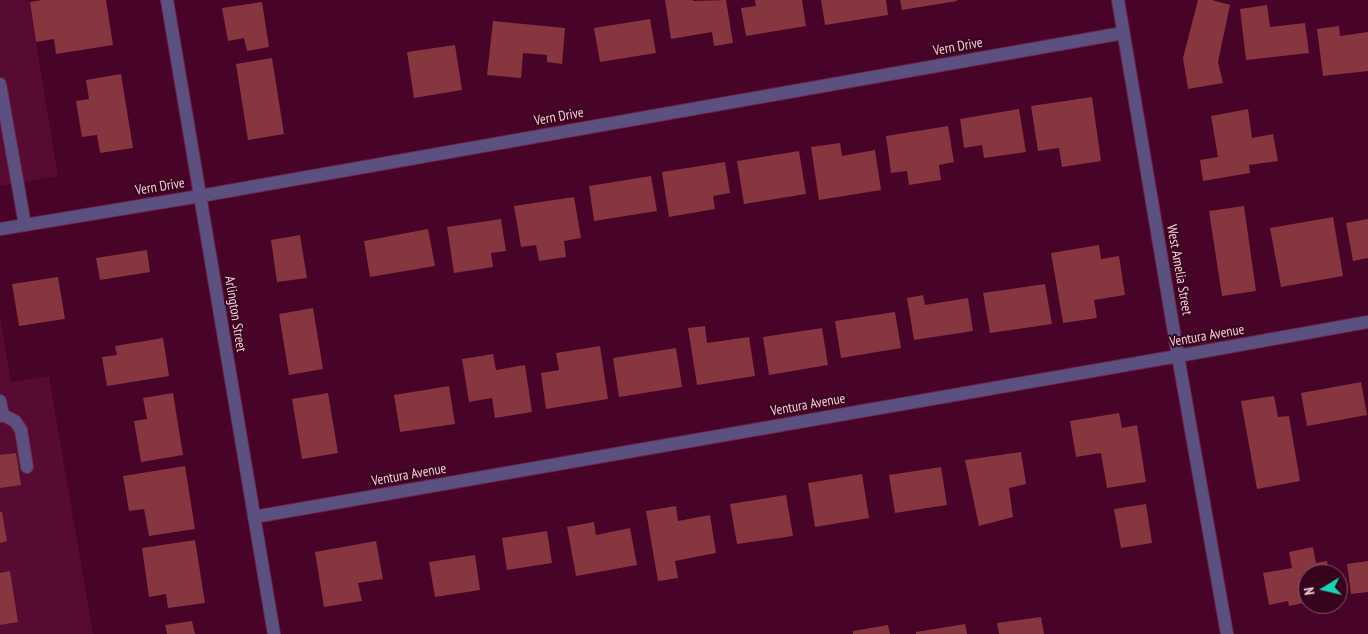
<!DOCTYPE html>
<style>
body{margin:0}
#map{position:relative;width:1368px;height:634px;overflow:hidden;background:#480328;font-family:"PT Sans Narrow",sans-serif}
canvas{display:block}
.north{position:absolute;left:1298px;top:564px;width:50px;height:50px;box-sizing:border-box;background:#37041e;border:1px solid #84546a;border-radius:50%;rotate:261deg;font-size:14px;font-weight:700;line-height:20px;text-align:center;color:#f7ccdb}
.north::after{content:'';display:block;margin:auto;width:18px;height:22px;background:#18d5b2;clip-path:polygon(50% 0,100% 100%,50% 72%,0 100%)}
</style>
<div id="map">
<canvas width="1368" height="634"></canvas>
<div class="north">N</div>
</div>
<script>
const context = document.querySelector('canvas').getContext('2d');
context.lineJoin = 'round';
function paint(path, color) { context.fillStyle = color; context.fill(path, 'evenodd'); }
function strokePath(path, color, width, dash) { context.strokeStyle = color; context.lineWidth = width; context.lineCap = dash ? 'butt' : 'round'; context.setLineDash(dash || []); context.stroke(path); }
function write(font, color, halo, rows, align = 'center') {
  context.font = font + ' "PT Sans Narrow",sans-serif'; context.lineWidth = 4; context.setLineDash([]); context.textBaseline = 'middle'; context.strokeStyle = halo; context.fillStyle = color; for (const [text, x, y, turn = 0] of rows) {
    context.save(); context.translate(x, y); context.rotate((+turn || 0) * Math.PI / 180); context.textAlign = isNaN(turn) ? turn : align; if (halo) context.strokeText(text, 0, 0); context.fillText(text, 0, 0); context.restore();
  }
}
paint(new Path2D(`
 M0,0H29L58,176L0,186Z
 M0,317L11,382L49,376L93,634H0Z`), '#570a32');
paint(new Path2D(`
 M42,0H106L113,45L56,54L54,39L36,42L30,2Z
 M665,0H693V1L726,0L733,43L714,46L712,32L671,39Z
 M755,0H802L806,26L746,36L741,8L756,6Z
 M821,0H886L888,15L825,25Z
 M900,0H957V1L902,10Z
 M1198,0H1212L1230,5L1218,62L1223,83L1188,89L1183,58Z
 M262,2L269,47L247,51L244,38L228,41L222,8Z
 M1267,5L1270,27L1305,23L1309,53L1246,60L1240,9Z
 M650,19L656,53L600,62L594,28Z
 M493,21L565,28L562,64L547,62V55L523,53L521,78L487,75Z
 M1339,26L1340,36L1368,32V71L1323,76L1317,29Z
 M455,45L462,90L414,98L407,52Z
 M272,58L284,134L248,140L236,64Z
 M121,74L133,148L100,153L97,135L82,137L76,101L89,99L86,80Z
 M1092,97L1101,161L1062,167L1059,148L1038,151L1031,106Z
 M1019,109L1026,152L984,158L982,145L964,148L960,119Z
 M1248,109L1252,138L1273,134L1278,161L1249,165L1250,173L1203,181L1200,160L1218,157L1211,116Z
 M948,126L954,162L939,165L941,180L909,185L907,171L891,173L886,136Z
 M840,143L842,156L875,150L881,190L819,200L811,147Z
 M799,151L806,194L744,204L737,161Z
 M725,162L730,193L713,196L715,209L669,217L662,172Z
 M651,176L657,211L594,221L589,186Z
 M574,197L581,238L564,241L566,257L539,261L536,245L521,247L514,206Z
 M1244,206L1256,291L1222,296L1209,211Z
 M1333,217L1343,276L1281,287L1270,228Z
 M501,219L506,251L491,253L493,267L454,273L447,227Z
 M1368,219V258L1353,261L1346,223Z
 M428,229L435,266L370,277L364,241Z
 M300,235L307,278L277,282L271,240Z
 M1099,245L1101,259L1119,256L1125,295L1094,300L1097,318L1063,323L1051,253Z
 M147,250L150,272L100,280L96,258Z
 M58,277L65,319L19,326L12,284Z
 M1045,284L1052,324L990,333L983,293Z
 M923,295L925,305L968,298L973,331L914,340L907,298Z
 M313,308L323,369L289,375L279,314Z
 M895,312L901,348L841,358L835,321Z
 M705,326L707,343L749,337L755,376L697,385L688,328Z
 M822,328L828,365L769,375L763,337Z
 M163,338L169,376L107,386L102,357L117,355L115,346Z
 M600,346L608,399L546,409L541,373L559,370L556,353Z
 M676,348L682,387L619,397L613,358Z
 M493,354L496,370L525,365L532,412L495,418L492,398L469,402L462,359Z
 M1361,382L1367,415L1307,426L1301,393Z
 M449,386L455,424L400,432L394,395Z
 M173,393L183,455L141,462L134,421L147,419L143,398Z
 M328,393L338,453L302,459L292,399Z
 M1274,396L1278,417L1289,416L1300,481L1257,489L1241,401Z
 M1119,413L1122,428L1137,425L1146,482L1107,488L1101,453L1076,457L1070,421Z
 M1021,452L1026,484L1009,488L1013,517L979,526L965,460Z
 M16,453L21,485L0,488V455Z
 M185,466L195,529L149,536L144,509L129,511L123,476Z
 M941,467L947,505L895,513L889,475Z
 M862,474L869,518L815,527L808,483Z
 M786,495L793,536L737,544L730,504Z
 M1146,504L1152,543L1121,548L1114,509Z
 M676,506L678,521L710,515L716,553L675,561L678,578L658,581L646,511Z
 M0,512H2L7,541L0,543Z
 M594,522L596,535L630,528L637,565L576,576L567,527Z
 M547,531L552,563L507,570L502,538Z
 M195,540L205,603L168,608L166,594L149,597L142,548Z
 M376,541L383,579L358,583L362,601L324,607L315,552Z
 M1313,547L1316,563L1327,561L1329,574H1308V602L1289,606L1288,601L1269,605L1263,573L1292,568L1289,552Z
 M475,555L480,590L435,597L429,562Z
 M1368,561V592L1351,594L1347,564Z
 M10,571L18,622L0,625V573Z
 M1041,617L1044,634H999L997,623Z
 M192,621L195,634H167L165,625Z
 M965,624L967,634H916V632Z
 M888,625L890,634H853V631Z`), '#87353f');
const lane = new Path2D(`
 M0,84L25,225
 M0,401L3,415L0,416
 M3,415L15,421L21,430L27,467`);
const street = new Path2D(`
 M167,0L274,634
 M1118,0L1178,356L1227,634
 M0,229L200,196L1123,33
 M254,517L1178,356L1368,322`);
strokePath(lane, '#682748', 14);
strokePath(street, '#682748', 14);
strokePath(lane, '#5c5080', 12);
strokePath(street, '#5c5080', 12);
write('14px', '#f7ccdb', '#37041e', [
 ["Vern Drive",958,47,-10],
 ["Vern Drive",559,117,-10],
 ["Vern Drive",160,187,-9],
 ["West Amelia Street",1179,270,80],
 ["Arlington Street",235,314,81],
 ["Ventura Avenue",1207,336,-10],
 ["Ventura Avenue",808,405,-10],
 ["Ventura Avenue",409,475,-10]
]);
</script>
